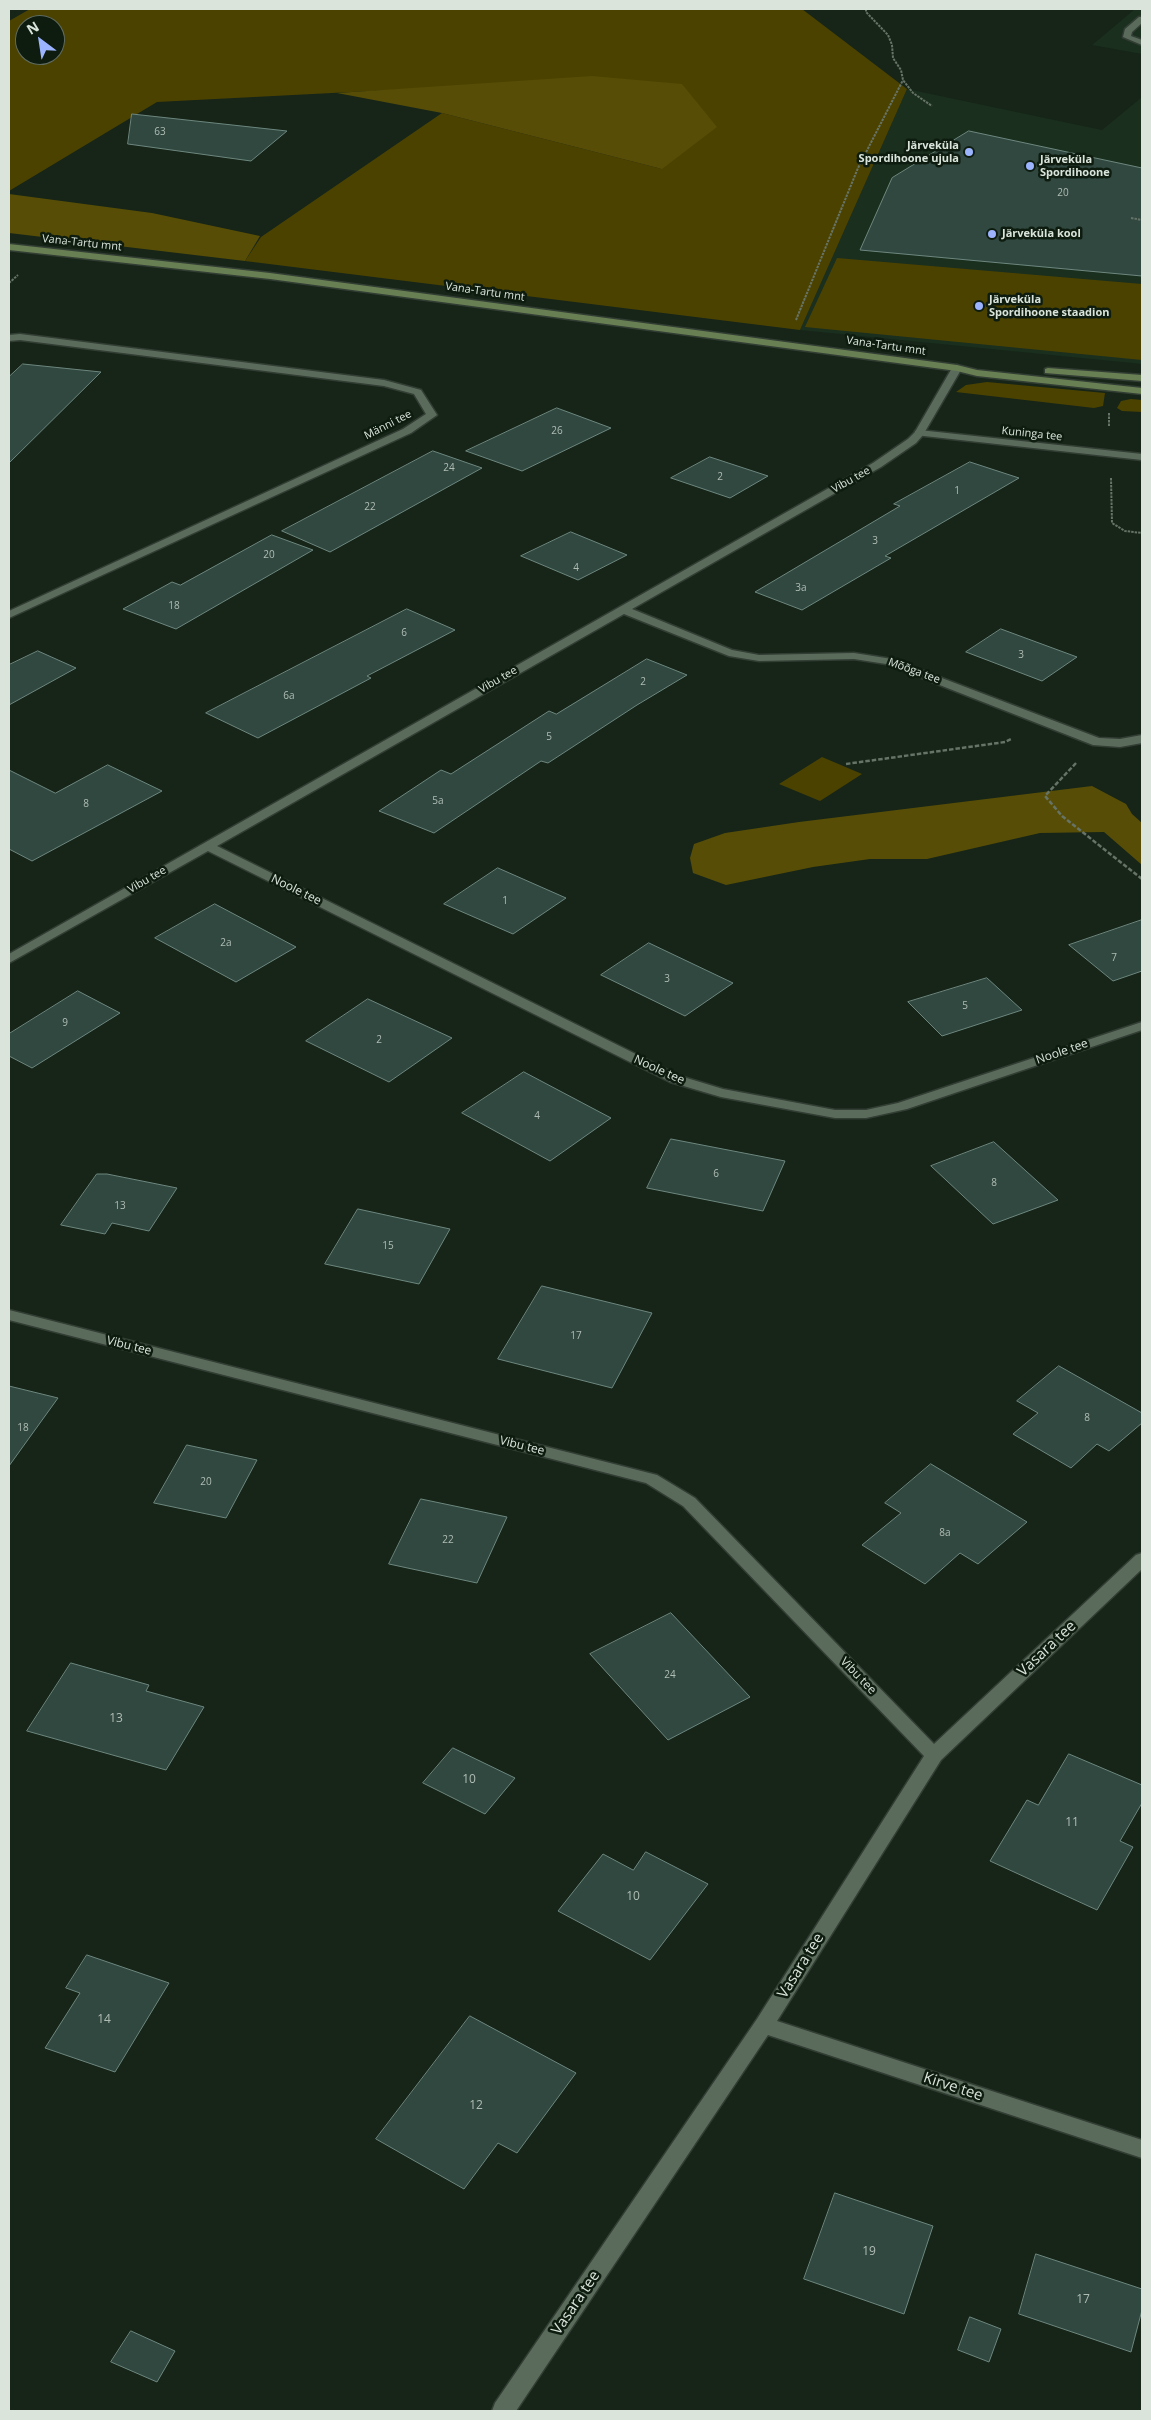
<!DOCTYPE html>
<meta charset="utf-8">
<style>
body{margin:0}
#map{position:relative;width:1151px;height:2420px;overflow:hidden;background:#162518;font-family:"Open Sans",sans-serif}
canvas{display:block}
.frame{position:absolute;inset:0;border:10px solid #dae4db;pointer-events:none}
.north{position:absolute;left:15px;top:15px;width:50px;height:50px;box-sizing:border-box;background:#0d1c0f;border:1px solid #5f6c61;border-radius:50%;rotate:329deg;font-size:14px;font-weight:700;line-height:20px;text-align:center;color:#dae4db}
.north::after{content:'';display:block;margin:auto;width:18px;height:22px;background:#9cb4fd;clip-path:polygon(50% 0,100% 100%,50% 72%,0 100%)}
</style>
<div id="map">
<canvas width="1151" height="2420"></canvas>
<div class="frame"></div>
<div class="north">N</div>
</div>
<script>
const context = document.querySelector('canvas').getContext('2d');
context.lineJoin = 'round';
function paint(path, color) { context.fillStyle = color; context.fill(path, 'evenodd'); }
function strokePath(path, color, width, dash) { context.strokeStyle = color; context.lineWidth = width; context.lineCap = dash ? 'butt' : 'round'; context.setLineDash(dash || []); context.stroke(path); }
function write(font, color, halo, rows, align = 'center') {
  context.font = font + ' "Open Sans",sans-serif'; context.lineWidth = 5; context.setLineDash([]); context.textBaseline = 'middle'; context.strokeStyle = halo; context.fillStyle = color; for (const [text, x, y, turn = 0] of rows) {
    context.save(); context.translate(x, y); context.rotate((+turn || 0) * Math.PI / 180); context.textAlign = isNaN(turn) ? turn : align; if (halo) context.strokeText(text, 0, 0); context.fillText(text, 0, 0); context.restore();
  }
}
paint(new Path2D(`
 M1135,9H1142V54L1092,45Z
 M907,89L1102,130L1142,97V364L800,330Z`), '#1a2f1e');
paint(new Path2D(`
 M30,9H802L907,89L800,330L245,261L261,237L442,113L662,169L468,86L157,102L9,191V21ZM25,25H55V55H25Z
 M837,258L1142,284V360L805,327Z
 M987,382L1105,393L1103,406L1094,408L956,392L966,385Z
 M1131,399L1142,400V412L1122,411L1117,408L1121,401Z
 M822,757L862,774L820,801L779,784Z`), '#4c4200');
paint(new Path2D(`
 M592,76L682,84L717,127L662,169L442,113L337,93Z
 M9,194L152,213L260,236L245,261L9,233Z
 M1092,786L1126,804L1132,814L1142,823V865L1104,832L1040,833L927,859H870L813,867L726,885L693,873L690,858L694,844L725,833L799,822Z`), '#574d06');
const building = new Path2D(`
 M132,114L287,131L251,161L128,144Z
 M969,131L1142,168V276L860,250L892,178Z
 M23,364L101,372L9,463V377Z
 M557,408L611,428L522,471L466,451Z
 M433,451L482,468L330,552L282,531Z
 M710,457L768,476L730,498L671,478Z
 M970,462L1019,478L885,556L891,558L802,610L755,592L900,506L894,504Z
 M571,532L627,555L578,580L521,556Z
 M272,535L313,550L176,629L123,609L172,582L180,585Z
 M407,609L455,630L367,676L371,678L258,738L206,713Z
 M1001,629L1077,657L1042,681L966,652Z
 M38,651L76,668L9,705V665Z
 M647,659L687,675L637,705L548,763L541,761L434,833L379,811L441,770L451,774L549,711L556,714Z
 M108,765L162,791L32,861L9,849V770L55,793Z
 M498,868L566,898L513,934L444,904Z
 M215,904L296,947L236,982L155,938Z
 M1142,920V971L1113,981L1069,945Z
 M649,943L733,983L685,1016L601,975Z
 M987,978L1022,1010L942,1036L908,1002Z
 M78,991L120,1013L32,1068L9,1056V1034Z
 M368,999L452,1038L389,1082L306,1041Z
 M524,1072L611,1118L550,1161L462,1113Z
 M671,1139L785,1161L763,1211L647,1188Z
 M994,1142L1058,1200L993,1224L931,1166Z
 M97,1174H107L177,1188L149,1231L112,1223L105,1234L61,1225Z
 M358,1209L450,1229L419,1284L325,1264Z
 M542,1286L652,1313L612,1388L498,1359Z
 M1059,1366L1142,1413V1423L1109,1451L1097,1444L1071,1468L1013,1434L1038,1413L1017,1401Z
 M9,1386L58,1398L9,1466Z
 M187,1445L257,1460L226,1518L154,1503Z
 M931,1464L1027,1522L978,1564L960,1553L925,1584L862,1545L901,1513L885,1503Z
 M421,1499L507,1517L477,1583L389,1564Z
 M671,1613L750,1697L668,1740L590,1654Z
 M71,1663L149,1685L146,1691L204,1707L166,1770L27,1731Z
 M453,1748L515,1778L485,1814L423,1783Z
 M1069,1754L1142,1785V1803L1120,1841L1133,1847L1097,1910L990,1861L1027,1800L1038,1805Z
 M646,1852L708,1884L650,1960L558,1911L603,1854L633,1870Z
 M87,1955L169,1983L115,2072L45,2048L80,1993L66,1988Z
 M470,2016L576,2073L517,2153L498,2143L464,2189L376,2139Z
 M835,2193L933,2226L904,2314L804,2279Z
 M1036,2254L1142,2289V2310L1131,2352L1019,2314Z
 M970,2317L1001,2329L989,2362L958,2350Z
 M131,2331L175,2351L157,2382L111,2362Z`);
paint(building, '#314841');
strokePath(building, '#6d877f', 1);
const lane = new Path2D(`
 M1139,17H1142V23L1132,32L1131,36L1142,40V45L1123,37L1125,29Z
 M919,430L1142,454V460L915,435V431Z`);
const street = new Path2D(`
 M20,334L384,380L421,390L437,415L411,433L9,618V611L403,429L426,414L414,394L384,386L20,340L9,341V335Z
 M957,365L962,368L923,435L916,443L881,467L632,609L732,650L759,655L854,653L892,659L1099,738L1120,739L1142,735V743L1120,747L1093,745L886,664L854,659L759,661L729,656L624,614L217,846L680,1076L723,1089L835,1110H866L898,1103L1142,1022V1030L907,1109L866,1118H835L721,1097L670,1082L208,851L9,963V954L873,463L908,439L915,432L952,368Z
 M9,1310L657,1475L695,1498L934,1744L1136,1555L1142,1553V1569L941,1760L777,2021L1142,2140V2158L768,2035L516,2411H492L495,2403L757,2019L924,1756L683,1506L646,1483L9,1320Z`);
const secondary = new Path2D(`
 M9,244L270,273L957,365L977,370L1142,388V394L977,376L957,371L270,279L9,250Z
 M1048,368L1142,375V381L1045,373V369Z`);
strokePath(lane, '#323d33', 3);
strokePath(street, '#323d33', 3);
strokePath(secondary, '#323d33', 3);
strokePath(new Path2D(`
 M866,9V12L888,35L892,45L893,58L901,70L903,80L913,93L932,106
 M1131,218L1142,220
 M9,283L18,275
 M796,320L858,168L903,80
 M1109,413V427
 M1111,478L1112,523L1125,531L1142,533`), '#667367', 2, [2.5, 1]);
strokePath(new Path2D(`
 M1076,763L1045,796L1062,816L1142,879
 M846,764L1005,742L1011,739`), '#667367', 2.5, [4.5, 2]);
paint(lane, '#5a6b5c');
paint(street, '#5a6b5c');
paint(secondary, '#687e53');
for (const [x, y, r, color] of [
 [969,152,5,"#9cb4fd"],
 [1030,166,5,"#9cb4fd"],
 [992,234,5,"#9cb4fd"],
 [979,306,5,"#9cb4fd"]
]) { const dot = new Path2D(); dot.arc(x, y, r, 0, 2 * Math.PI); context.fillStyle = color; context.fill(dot); strokePath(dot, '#0d1c0f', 2); }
write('10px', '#b0bdb4', null, [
 ["63",160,132],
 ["20",1063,193],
 ["26",557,431],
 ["24",449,468],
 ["2",720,477],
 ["1",957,491],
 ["22",370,507],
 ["3",875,541],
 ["20",269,555],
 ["4",576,568],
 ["3a",801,588],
 ["18",174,606],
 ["6",404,633],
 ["3",1021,655],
 ["2",643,682],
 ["6a",289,696],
 ["5",549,737],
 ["5a",438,801],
 ["8",86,804],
 ["1",505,901],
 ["2a",226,943],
 ["7",1114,958],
 ["3",667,979],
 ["5",965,1006],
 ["9",65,1023],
 ["2",379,1040],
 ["4",537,1116],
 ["6",716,1174],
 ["8",994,1183],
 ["13",120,1206],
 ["15",388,1246],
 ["17",576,1336],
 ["8",1087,1418],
 ["18",23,1428],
 ["20",206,1482],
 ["8a",945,1533],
 ["22",448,1540],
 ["24",670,1675]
]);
write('bold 11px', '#dae4db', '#0d1c0f', [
 ["Järveküla",959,146,"right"],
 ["Spordihoone ujula",959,159,"right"],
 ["Järveküla",1040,160],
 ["Spordihoone",1040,173],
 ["Järveküla kool",1002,234],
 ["Järveküla",989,300],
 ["Spordihoone staadion",989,313]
], 'left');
write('11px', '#dae4db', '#0d1c0f', [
 ["Vana-Tartu mnt",82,243,6],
 ["Vana-Tartu mnt",485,292,8],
 ["Vana-Tartu mnt",886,346,8],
 ["Männi tee",388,425,-27],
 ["Kuninga tee",1032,434,6],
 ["Vibu tee",851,480,-29],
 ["Mõõga tee",914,671,20],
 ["Vibu tee",498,680,-30],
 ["Vibu tee",147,880,-30]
]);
write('12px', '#dae4db', '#0d1c0f', [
 ["Noole tee",296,890,26],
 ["Noole tee",1062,1052,-19],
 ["Noole tee",659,1070,24],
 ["Vibu tee",129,1346,14],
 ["Vibu tee",522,1446,14],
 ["Vibu tee",858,1676,46]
]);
write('12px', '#b0bdb4', null, [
 ["13",116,1719],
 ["10",469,1780],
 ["11",1072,1823],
 ["10",633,1897],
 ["14",104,2020],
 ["12",476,2106],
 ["19",869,2252],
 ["17",1083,2300]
]);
write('15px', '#dae4db', '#0d1c0f', [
 ["Vasara tee",1047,1649,-43],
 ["Vasara tee",801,1966,-58],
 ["Kirve tee",953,2087,18],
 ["Vasara tee",576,2303,-56]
]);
</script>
